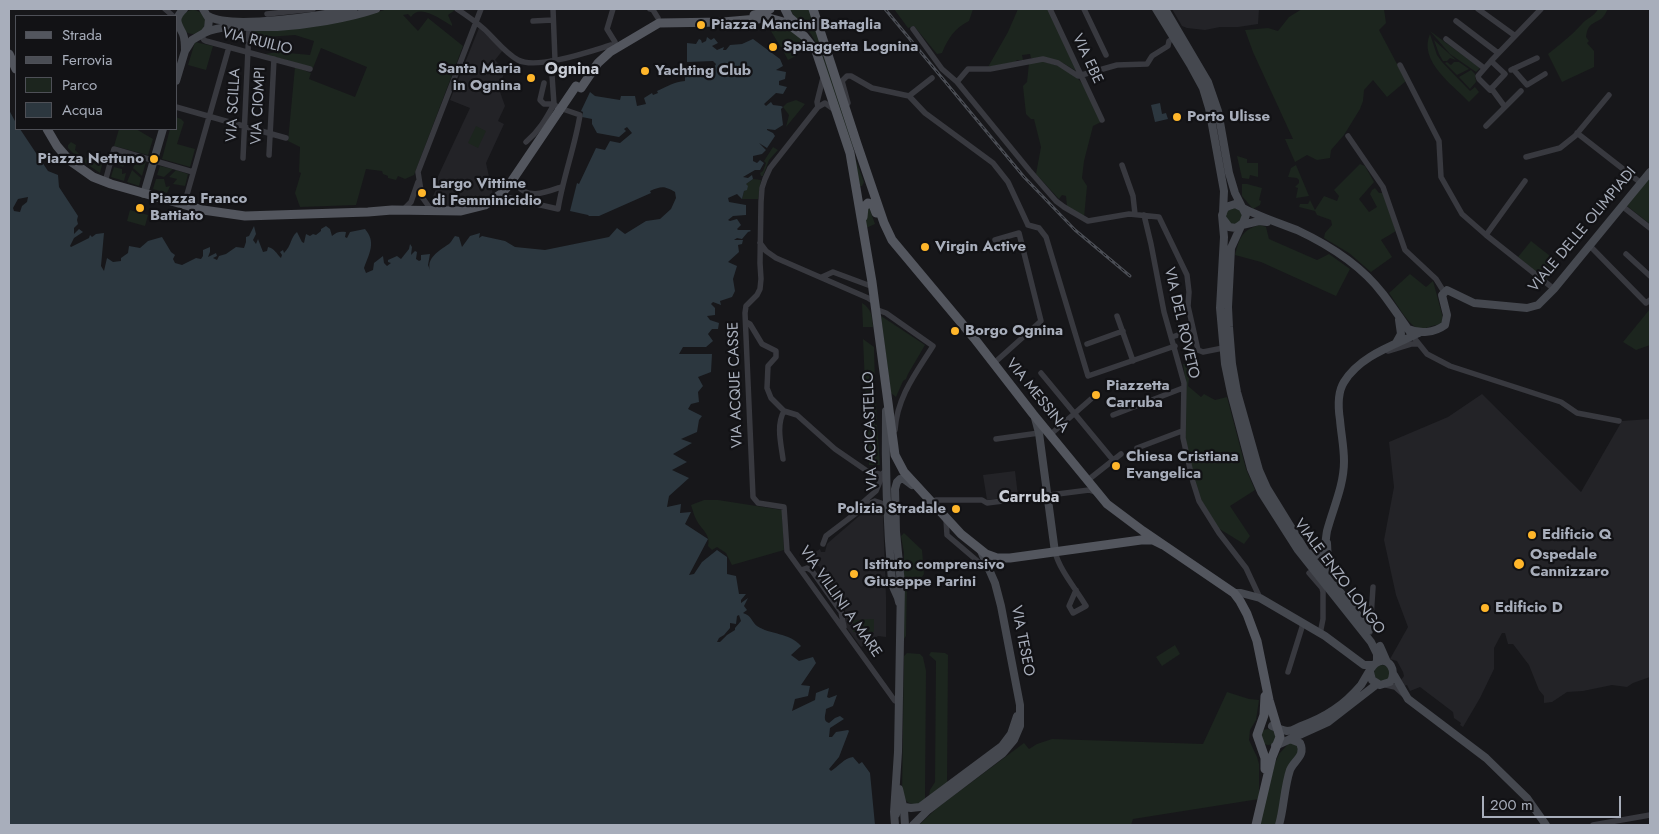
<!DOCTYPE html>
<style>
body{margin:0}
#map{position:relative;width:1659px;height:834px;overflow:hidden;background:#17171a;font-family:Jost,sans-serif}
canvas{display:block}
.frame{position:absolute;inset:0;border:10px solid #a8aebb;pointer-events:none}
.legend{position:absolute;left:15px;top:15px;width:162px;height:115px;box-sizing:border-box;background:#121215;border:1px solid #4e5057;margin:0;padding:6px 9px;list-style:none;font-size:15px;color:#a8aebb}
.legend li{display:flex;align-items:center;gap:10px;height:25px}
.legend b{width:25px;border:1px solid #4e5057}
.scale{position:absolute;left:1482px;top:796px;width:139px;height:22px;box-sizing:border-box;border:2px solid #a8aebb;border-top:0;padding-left:6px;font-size:15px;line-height:18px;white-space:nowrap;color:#a8aebb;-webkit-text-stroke:4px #121215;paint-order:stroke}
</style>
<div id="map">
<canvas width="1659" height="834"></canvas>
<div class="frame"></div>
<ul class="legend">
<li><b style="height:6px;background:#53565e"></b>Strada</li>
<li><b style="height:6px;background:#4a4d54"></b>Ferrovia</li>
<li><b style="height:14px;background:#1c251e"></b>Parco</li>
<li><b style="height:14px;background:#2c373f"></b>Acqua</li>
</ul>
<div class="scale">200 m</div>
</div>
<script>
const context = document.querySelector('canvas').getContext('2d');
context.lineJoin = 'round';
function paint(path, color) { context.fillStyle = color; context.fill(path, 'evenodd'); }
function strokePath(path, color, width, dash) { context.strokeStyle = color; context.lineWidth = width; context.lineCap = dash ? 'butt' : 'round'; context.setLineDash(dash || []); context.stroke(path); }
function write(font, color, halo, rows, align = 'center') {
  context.font = font + ' Jost,sans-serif'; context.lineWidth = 4.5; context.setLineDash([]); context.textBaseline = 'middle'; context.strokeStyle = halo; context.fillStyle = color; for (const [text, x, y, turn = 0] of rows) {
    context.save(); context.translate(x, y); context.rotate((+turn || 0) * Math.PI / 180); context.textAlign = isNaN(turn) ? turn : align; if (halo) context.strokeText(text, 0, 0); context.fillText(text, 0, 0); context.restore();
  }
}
paint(new Path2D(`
 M1172,9H1259L1258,24L1238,27H1220L1205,30L1187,28L1182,26Z
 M479,28L503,50L495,60L505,70L499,89L505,106L498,121L504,124L486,163L493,195L483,199L453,206H436L431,201L436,189L433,187L470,108L450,100Z
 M1482,394L1581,492L1622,421L1650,419V677L1633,683L1627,687L1612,685L1583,691L1567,692L1552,702L1544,703V696L1539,690L1529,665L1513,644H1508L1505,633H1502L1494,648V669L1480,698L1463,727L1460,725L1461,723L1454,718L1453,712L1420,687L1410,691L1407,685L1404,686L1401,680L1404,676L1403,672L1397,661L1390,659L1408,627L1396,595L1384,540L1394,487L1389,442L1448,417Z
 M1015,471L1018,496L987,500L983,475Z
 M877,504L878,515H883L886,597V637L878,636L861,647L846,627L845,610L822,576V572L819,566H815L812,559L814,553L820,549L821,552H825L827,544L829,542L872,505Z`), '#232327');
paint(new Path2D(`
 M388,9H453L455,10L448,15L452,24V26C441,20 420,3 411,17L408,14L403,15L418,31L428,18L463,46L414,175L405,179L398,176L396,180L388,178V176L383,174L382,171L366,169L356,205L300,207L295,193L301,173L299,172L300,147L288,141L295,67L311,73L309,79L355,97L367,67L321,48L313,68L265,54L278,52L310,55L314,41L295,35L253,38L252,31C298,29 345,22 388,9Z
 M790,9H809L852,140L854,155L864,182L862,186H860L822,54L811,34L794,16Z
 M894,9H973L969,21C955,28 948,38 942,53L937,54L914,26L908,28Z
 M1018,9H1048L1078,72L1063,63L1031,58L1030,54L1022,55L1023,60H1017L1015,62L988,67L1008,32Z
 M1302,9H1384L1386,23L1379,30L1406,81L1387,97L1373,80L1364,90L1363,101L1360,109L1344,135L1331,150L1330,158L1317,160L1307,155L1295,162L1285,139H1293L1253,52L1245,30L1268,28L1278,31L1289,17Z
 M1598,9H1608C1606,12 1604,17 1601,19C1591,25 1588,24 1586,37L1589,41L1587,43L1594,51V67L1562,82L1548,54C1559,45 1571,36 1581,25C1586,18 1594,17 1598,9Z
 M181 22a12 12 0 1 1 24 0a12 12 0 1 1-24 0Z
 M770,23C784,26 797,31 805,44L795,54L796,56L788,60C781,46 774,37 767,24Z
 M1430,31L1480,68L1476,72L1450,54Z
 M1430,34L1437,55L1442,62L1470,91L1475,87L1479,92L1469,102C1453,85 1418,61 1430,34Z
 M1434,40L1456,60L1450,58L1447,61H1443L1439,54Z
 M195,42L213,46L206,70L188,65Z
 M1039,61C1082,68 1085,87 1101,122L1093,126L1084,161L1082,178L1087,186L1084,218L1067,206L1066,196L1062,195L1059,199L1036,174L1041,147L1034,119H1031L1026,114L1023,86L1027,82L1029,63Z
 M1447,62L1451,65L1454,62H1459L1469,69L1457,75L1445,63Z
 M1471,70L1475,74L1476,82L1470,89L1459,77Z
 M796,100L805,104L786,127L789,115L783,107L787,103Z
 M176,117L181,119L184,122L177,144L195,149L190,167L162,159L170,129H176Z
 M476,126L486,131L478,148L468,143Z
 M119,129H136L153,139L148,155L114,146Z
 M71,142L76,145L75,150L84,158L82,162L68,148V145Z
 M773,147L778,150L769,160L763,176H761L760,173L763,171L766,163L764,161Z
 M117,154L133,159L130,165L125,164L123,167L115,163Z
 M1237,156L1247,159V163H1258V177L1250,175L1249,179L1242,178Z
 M86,158L103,161L100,173L84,162Z
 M137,160L146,162L142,176L133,168Z
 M1360,164L1365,166L1374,182L1359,199L1369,212L1377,207L1370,194L1372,190L1375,188L1379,193H1383L1396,231L1381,240L1392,257L1371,272L1349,253L1324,238L1325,233L1332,225L1331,220L1317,215L1315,211L1299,207L1300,204H1308L1310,200L1315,210L1324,196L1337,201L1339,196L1334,190Z
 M1296,165L1309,196L1296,198L1298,188L1295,187L1299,183V180L1297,178L1288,177L1291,168Z
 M160,166L173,169L164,177L157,175Z
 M114,167L122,169V174L126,173L124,181L111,177Z
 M132,170L141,178L139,186L127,182Z
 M176,170L188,174L185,186L173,184L177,179L169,177Z
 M1650,177V224L1627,206Z
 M156,179H164L166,187L170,186L167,193L153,189Z
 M753,179L761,180L758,199H742L746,184Z
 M1242,184H1247L1262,188L1259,200L1261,201L1260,205L1253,209L1242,196Z
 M869,207L875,224L866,228L865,213Z
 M1226 216a8 8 0 1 1 16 0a8 8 0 1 1-16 0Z
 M130,210L148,215L145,226L127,221Z
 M1260,225L1266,227L1269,239L1317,260L1329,254L1350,269L1336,296L1261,262L1235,255C1239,239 1242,229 1260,225Z
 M1531,241L1559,263L1546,280L1518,257Z
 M1410,274L1426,287L1433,281L1443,318L1441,324C1434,325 1427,328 1421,329C1411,330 1395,301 1389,293Z
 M862,303C872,309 872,317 873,327H863Z
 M1650,309V345L1636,350L1623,342Z
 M881,316L925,345L908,374L906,379L903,381L896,397L891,393Z
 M863,339L874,347L875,384L865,385Z
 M1183,364H1185L1188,371L1193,374L1189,379L1188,386L1201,397L1204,394L1215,400L1227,397L1246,469L1255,490L1230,506L1250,536L1244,544L1218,528L1200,498L1195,482L1184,434L1186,433V431H1184L1186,384Z
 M865,388H875L876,399H866Z
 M876,401L877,421H875V425H877L880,465H869L866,402Z
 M704,500H718L782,510L784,550L732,565L726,553L717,547L712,550L708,546C711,535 702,530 697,521C694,516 693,511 691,505Z
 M904,533L922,550L924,574L922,577H907L906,636L904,639V553L901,536Z
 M874,619V632H853V620Z
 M1175,645L1180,654L1162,666L1156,657Z
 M931,652L945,653L948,655L947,785L929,796L930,790L935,782L936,661L929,655Z
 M907,653L920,654L923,657L926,671L925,795V800C916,807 909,805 902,797L904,656Z
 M1374 673a8 8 0 1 1 16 0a8 8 0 1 1-16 0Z
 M1227,692L1249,699L1259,700L1256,720L1250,730L1249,740L1257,757L1259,764V799L1133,819L1131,825H919L937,808L1024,743L1029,749L1037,744L1052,739L1203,744Z
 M1260 737a8 8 0 1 1 16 0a8 8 0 1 1-16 0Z
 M1289,743H1292L1298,745V753L1290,763L1285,775L1277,825H1259L1275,763L1279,754Z`), '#1c251e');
paint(new Path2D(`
 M707,37L711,40L714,38L718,43L712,46L717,50L724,47L723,50H726L730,45L742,44L753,39L780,59L783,66L776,70L786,72L785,79L779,81V85L787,87L783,94L776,93L764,104L766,106L771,102L773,105L781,106L783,107L781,109L783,125L775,130L767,129V130L773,133L775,136L767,148L759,143L766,150L762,154L753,156V161L757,163L760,160L764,163L760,170H755L743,177L748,178L752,175L753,179L746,184L748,186L747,190L744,191L742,199L737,194L728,198L729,202L746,205V215L733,216L728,220L730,221L737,219L741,225L737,229L738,230H750L751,231L748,232L742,239L737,238L734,240H743L742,244L738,245L739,252L728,262L737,266L733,279L735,291L732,297L720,301L721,305L713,302L711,304L715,308V315L707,316L710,320L719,323L718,329H712L708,334L713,341L706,347H683L679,354H712L711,372L698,377L703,386L698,392L699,402L691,404L688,409L702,416L699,420L697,432L681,439L692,443L673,454L687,462L672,470L689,478L669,496L667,507L681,504L680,513L691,512L685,524L708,539L689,575L694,574L702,562L717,550L727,557V574L736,576L739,594H746L741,600V603L748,598L744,606L747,610L743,613C752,616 751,621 757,626C770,635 789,632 801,646L791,655L799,661L813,657L816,663L801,685L810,686L808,696L795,699L792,711L815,700L816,693L829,688L827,697L829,698L837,695L833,706L826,709C826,714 822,721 829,723L835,718L840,716L844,719L830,728L829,737H832L836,732L848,730L849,731L839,757L829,769L831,771C838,767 844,758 853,757L859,764L862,762L870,773L875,825H9V110L16,123V129H20L48,171L58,175L59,187L78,216L77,220L78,224L74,228V234L79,229L83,232L74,238L70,246L71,247L89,238L90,235L92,237L96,234L104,233L101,266L104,271L107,258L113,262L121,261V258L128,253L129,246L140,248L148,241L162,237L171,252L175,255L173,259L175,263L182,265L196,258L201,259L203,256V250L210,247V252L208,257L216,253L217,256L213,258L217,260L219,256L226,254L236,247L244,248L246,242V237L249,236L254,226L256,234L253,240L256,244L258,239L263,252L267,251L268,247C275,249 276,253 281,258L282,255L280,252L283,250L284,253C292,245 290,238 297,232L302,242L304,243L306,234L310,236L313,234L316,235L321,231V229L326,226L330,229L332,236C336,232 340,231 346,232L345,237L347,238L350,232L365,229C376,242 370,252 364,268L366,273L373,270L374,263L383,256L384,263L387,266L391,263L388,262V260L397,256L401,259L409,249L410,244L412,247L411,255L415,251L417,252L416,259L419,261L421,260V255L430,254L428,265L430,270C426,256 443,249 450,243C452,241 453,238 455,236L459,237L462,247L470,236L480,233L479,238L482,236L505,241L515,247L545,250L609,237L617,228L625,234L646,221L660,219L671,209L676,198L675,192C664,186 662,186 650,191L651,193L599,216H589L588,215L570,211L577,183L579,184L596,148L605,150L610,141L620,143L632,133L627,127L624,129L626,131L619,137L597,133L592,124V119L582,117L583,112L581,111L590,92L595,96L620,100L621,96H635L637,106L646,104L644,98L652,93L653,95L658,93L657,91C668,86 674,82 685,81V77L688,74L700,73L709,77L716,64L713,61L687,62V43L696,44L699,39L701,40L702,43L706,41ZM28,197L27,202L22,206L20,212L14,211L13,208L18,199ZM739,615L741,621L735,628V630L727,635L720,642H717L719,638L724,635L730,628V623L736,624L737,616Z
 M1160,103L1162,114L1166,113L1168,119L1155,122L1151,105Z`), '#2c373f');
strokePath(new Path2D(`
 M165,9L173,16
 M457,9C466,15 476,22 484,29C495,39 505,53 518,60C537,70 591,51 611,45
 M553,9L555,60
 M613,9L607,29L615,42
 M650,9L653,10L658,18
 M1050,9L1102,120
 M1084,9L1106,55
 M1478,9L1514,35
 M267,14L313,9
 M533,21L553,20
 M1456,21L1498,53
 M913,29L942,69L957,82L1029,170L1056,201L1064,207L1088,221L1129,214L1159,217L1187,275L1189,292L1188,306L1198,350L1203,352L1223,348
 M201,35L204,40L206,41L310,69
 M1446,39L1484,68
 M1491,61L1505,74L1490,90L1479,79L1478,76Z
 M1491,61L1541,9
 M1400,65L1439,141L1441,177L1462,214L1486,235L1554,289
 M1513,69L1527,85L1545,74
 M1511,70L1537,58
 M957,82L968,69H990L1043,59L1058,63L1078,76L1117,65L1147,64L1152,56L1168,46L1169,41L1174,38
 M1491,88L1505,107
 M909,96L932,78
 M176,107L286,138
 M818,107L817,102L823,78
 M845,107L848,103L842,81L847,76H851L872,88L909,96L925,113L993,163L1008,182L1028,225
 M836,111L825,103L818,107L770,168L765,179L762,188L761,202L760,263L761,279L760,289L757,295L746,306L745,313L753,497L758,503L784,507L787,551L895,701H899
 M1486,126L1521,91
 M1577,133L1641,183
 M1348,136L1383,187L1405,250L1436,279L1444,292
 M526,142C539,131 546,119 554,104H544L540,100L544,83
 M269,155L274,59
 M1526,157L1560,148L1575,136L1609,95
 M243,158L249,28
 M1122,165L1133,196L1135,214
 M105,182L114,149L193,172
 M516,183C526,201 547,192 561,187
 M503,198H510L558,209C563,177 575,147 580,115L557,107L554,104L551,61
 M184,205L229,47
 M1622,206L1650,228
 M403,210L411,202L418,182
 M432,211L422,197L418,172L481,9
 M1144,215L1151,244L1164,312L1184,383L1183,438L1193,482L1199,501L1219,533L1246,568L1260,598
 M1028,225L1039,228L1046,237L1088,376L1175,346
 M1486,235L1525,181
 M760,243L766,251L776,258L868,298L874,302
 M1590,246L1646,303L1650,300
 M1626,254L1650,276
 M822,277L833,272L868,285L872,282
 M875,309L886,313L933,346C916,373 897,397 895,430
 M1117,316L1133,361
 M746,322L750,324L762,344L776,351V357L768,366L767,388L771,398L784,411L797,415L835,449L867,471L883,475
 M1172,337L1193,330
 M1415,339L1427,354L1450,366L1561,402L1577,413L1619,421
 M1087,344L1123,331
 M1388,351L1411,344H1418
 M993,364L1041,321L1019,233L995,240
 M1041,373L1113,460
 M1113,415L1183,388
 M1051,434L1091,399
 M996,439L1039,433
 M1137,448L1182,431
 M783,459C781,444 776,425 784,411
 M1088,480L1121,454
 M933,503L936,500H982L987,503L1089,490L1095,492
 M861,504L876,491L884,472
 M946,519L947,535L988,570
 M823,544L826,536L868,504L875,501L887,505
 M1055,552C1060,571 1076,589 1086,606L1073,613L1069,606L1076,590
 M801,570L807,568L812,571L841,612L844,627
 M1309,573L1322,588L1323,592V619L1320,634
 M1370,632L1373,587
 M1288,672L1303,624
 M1386,685L1395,687L1403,694
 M1593,825L1650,815`), '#38393f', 5.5);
strokePath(new Path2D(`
 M184,9C173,19 178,24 183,34C185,39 185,46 185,51
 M1156,9L1191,66L1203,88L1209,108L1224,191L1223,213
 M1165,9L1208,82L1218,111L1229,173L1235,193L1246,215L1243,223L1236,228L1229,227L1223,219
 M208,16C231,30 325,15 353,9
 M204,33C226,23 253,28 277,27C306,25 347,19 376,9
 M176,81L185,51L192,40L204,33L208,28L209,19L203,9
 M144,194L163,129
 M1241,207L1235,204L1229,206L1225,208L1222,215L1224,237L1220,308L1225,364L1231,393L1251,469L1261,492L1298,550L1371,642L1377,654V662
 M1243,208C1260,217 1279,223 1297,230C1329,245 1361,265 1383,294C1392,306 1401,319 1410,332
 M1242,225L1259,221L1267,222
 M1241,226L1231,248L1228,307L1229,327L1232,364L1237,392L1259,470L1267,488L1307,553L1347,600L1369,630
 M1408,329C1420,334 1434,333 1445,325L1447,315L1442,295L1447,290L1474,303L1527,308L1538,305L1554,289L1650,172
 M1396,343L1401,334L1399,320
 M886,411C885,468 887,524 892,581C892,589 898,594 899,602
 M1035,418L1039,433L1055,552
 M1327,543L1328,563L1333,583
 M1307,553L1317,555C1327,550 1325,541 1327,531C1333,508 1344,486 1344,461C1344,447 1341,433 1340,420C1338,407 1337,393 1344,382C1360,356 1392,346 1419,333
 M1234,593H1241L1260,598L1325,636L1364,665H1373
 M1380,646L1387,662
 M1394,675L1408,699L1486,758L1527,798L1546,825
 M1272,726C1277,728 1282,730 1287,731C1293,731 1296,728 1301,726C1326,717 1344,705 1361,685C1365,679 1371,666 1376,663C1389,655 1398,672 1390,682L1380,685L1372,680L1370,672
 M1275,746L1328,722L1377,684
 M899,789L904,810L905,825
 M896,814L897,808L899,806L911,808L920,807L1002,746L1011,734L1017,716
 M895,825L894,812L898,752L901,584L896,532L895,489L897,482L900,479H904L912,485
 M913,825L928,810L1003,753L1014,740L1020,726V705L1001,606L995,583L981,551
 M1279,825C1284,808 1284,788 1290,770C1294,760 1306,756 1300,743L1290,739`), '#45484f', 8);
strokePath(new Path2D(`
 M785,9L789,17L798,25
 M813,9L857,144L884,223L892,240L974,338L1033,414L1107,504L1143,531L1234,593L1240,601L1247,614L1257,641L1269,700L1280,737L1272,757L1256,825
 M754,15L764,13L770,9
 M9,54L16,69
 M581,88L598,63L610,52L659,23L723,22L769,18L787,23L804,36L816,51L850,153L872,282L895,455L904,472L961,534L986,554L997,558H1010L1141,540H1153L1163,545
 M47,129L57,146L69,160L93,177L111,184L203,210L245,216L368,212L392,210L461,211L485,205L501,194L509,185L559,111
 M863,217L864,207L868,203L873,205L876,213
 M1265,696L1264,715L1257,735L1265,758V769`), '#53565e', 9);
const rail = new Path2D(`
 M885,9L1024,177L1075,230L1130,276`);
strokePath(rail, '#4a4d54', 3);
strokePath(rail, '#121215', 1, [4]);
strokePath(new Path2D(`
 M559,111L576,86`), '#53565e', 9);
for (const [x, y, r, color] of [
 [701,25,5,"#ffb62a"],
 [773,47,5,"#ffb62a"],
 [645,71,5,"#ffb62a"],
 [531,78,5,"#ffb62a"],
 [1177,117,5,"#ffb62a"],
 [154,159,5,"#ffb62a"],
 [422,193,5,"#ffb62a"],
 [140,208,5,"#ffb62a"],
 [925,247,5,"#ffb62a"],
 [955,331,5,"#ffb62a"],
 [1096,395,5,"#ffb62a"],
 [1116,466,5,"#ffb62a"],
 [956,509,5,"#ffb62a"],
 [1532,535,5,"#ffb62a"],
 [1519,564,6,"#ffb62a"],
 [854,574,5,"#ffb62a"],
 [1485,608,5,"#ffb62a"]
]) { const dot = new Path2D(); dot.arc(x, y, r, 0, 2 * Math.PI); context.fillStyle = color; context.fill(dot); strokePath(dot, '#121215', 2); }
write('bold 15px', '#a8aebb', '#121215', [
 ["Piazza Mancini Battaglia",711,25],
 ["Spiaggetta Lognina",783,47],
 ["Santa Maria",521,69,"right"],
 ["in Ognina",521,86,"right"],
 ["Yachting Club",655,71],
 ["Porto Ulisse",1187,117],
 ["Piazza Nettuno",144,159,"right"],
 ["Largo Vittime",432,184],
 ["di Femminicidio",432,201],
 ["Piazza Franco",150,199],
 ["Battiato",150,216],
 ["Virgin Active",935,247],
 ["Borgo Ognina",965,331],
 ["Piazzetta",1106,386],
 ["Carruba",1106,403],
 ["Chiesa Cristiana",1126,457],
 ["Evangelica",1126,474],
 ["Polizia Stradale",946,509,"right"],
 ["Edificio Q",1542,535],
 ["Ospedale",1530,555],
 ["Cannizzaro",1530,572],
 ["Istituto comprensivo",864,565],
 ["Giuseppe Parini",864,582],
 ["Edificio D",1495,608]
], 'left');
write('15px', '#a8aebb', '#121215', [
 ["VIA RUILIO",257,42,14],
 ["VIA EBE",1087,59,65],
 ["VIA SCILLA",234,105,-87],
 ["VIA CIOMPI",259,106,-87],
 ["VIALE DELLE OLIMPIADI",1583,230,-50],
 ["VIA DEL ROVETO",1181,323,77],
 ["VIA ACQUE CASSE",736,385,-92],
 ["VIA MESSINA",1037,396,51],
 ["VIA ACICASTELLO",871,431,-92],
 ["VIALE ENZO LONGO",1339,577,53],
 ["VIA VILLINI A MARE",840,602,55],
 ["VIA TESEO",1022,641,79]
]);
write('bold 16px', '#c9cdd6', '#121215', [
 ["Ognina",572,70],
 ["Carruba",1029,498]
]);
</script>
